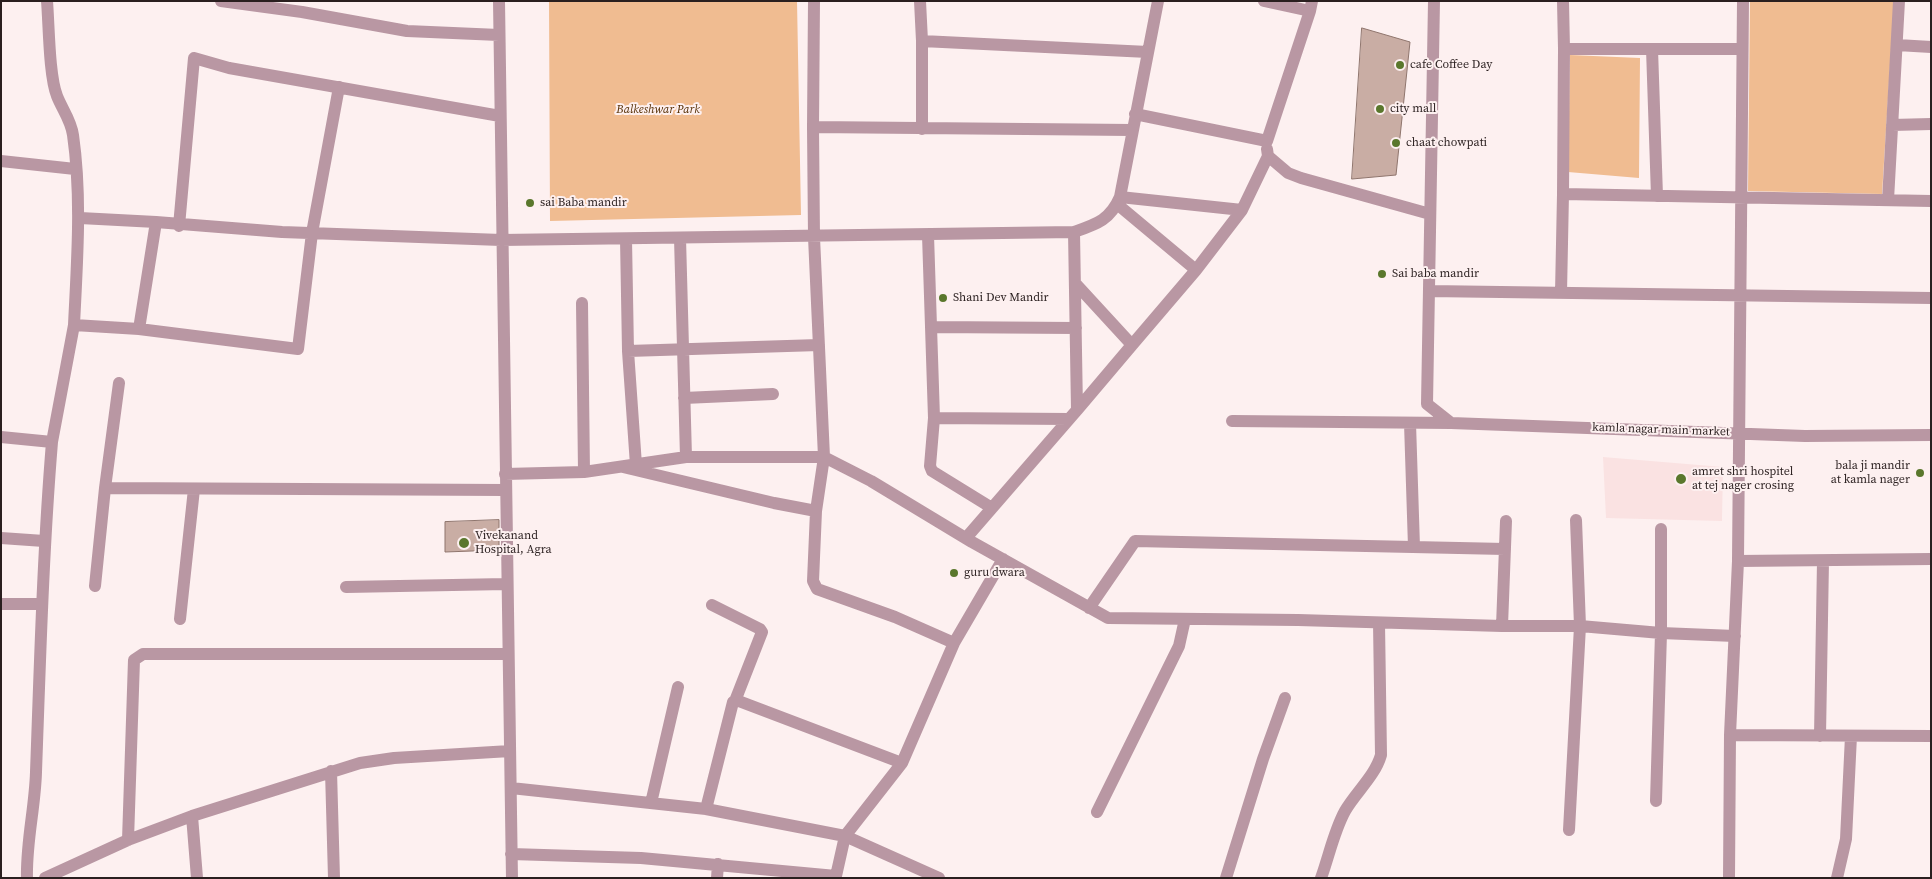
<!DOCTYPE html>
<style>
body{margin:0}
#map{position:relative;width:1932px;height:879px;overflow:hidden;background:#fdf0f0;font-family:"Source Serif 4",serif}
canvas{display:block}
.frame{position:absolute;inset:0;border:2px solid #2a1f1f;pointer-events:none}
</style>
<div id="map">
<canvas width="1932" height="879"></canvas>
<div class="frame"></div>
</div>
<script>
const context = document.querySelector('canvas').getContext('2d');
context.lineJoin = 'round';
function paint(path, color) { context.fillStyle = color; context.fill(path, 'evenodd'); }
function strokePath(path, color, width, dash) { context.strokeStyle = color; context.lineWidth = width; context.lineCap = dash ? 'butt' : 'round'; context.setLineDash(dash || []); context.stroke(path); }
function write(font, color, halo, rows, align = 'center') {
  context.font = font + ' "Source Serif 4",serif'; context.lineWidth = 4; context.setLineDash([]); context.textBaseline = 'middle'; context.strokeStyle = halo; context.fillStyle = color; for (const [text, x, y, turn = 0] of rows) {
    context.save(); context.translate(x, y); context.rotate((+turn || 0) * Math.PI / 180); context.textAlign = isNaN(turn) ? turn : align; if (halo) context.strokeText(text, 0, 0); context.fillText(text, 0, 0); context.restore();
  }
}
paint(new Path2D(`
 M1603,457L1723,467L1722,521L1606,518Z`), '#fae2e2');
paint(new Path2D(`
 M549,1H797L801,215L550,221Z
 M1750,1H1894L1882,194L1748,191Z
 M1570,55L1640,58L1639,178L1568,172Z`), '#f0bc91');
const building = new Path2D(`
 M1362,28L1410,42L1396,175L1352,179Z
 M499,520V550L445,552V522Z`);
paint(building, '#c9ada4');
strokePath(building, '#8f756d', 1);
strokePath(new Path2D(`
 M47,1C49,25 49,76 57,96C62,109 71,120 73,135C82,198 77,262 74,325L139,329L298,349L312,233L339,87
 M221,1L302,12L407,31L499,35
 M499,1L512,878
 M920,1L922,41
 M1264,1L1310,11L1312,1
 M1434,1L1427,404L1451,423L1805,436L1931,435
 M1563,1L1564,49
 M1743,1L1738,561L1730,735L1931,736
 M1897,45L1931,47
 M1652,49L1657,196
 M1135,114L1267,141L1310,11
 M1892,125L1931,124
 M813,127L814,1
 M922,129V41L1148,52
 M1132,130L813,127L814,237L824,457L871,481L972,542L1108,618L1298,620L1502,626H1580L1661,633L1735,636
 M1268,156L1288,173L1301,178L1430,214
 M1,161L75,169
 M1563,194L1564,49H1742
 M1120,197L1242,210L1196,270
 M1888,200L1899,1
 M1117,204L1196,270L1132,345
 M1242,210L1268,156L1267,149
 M80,218L156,222
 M179,226L194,58L229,68L500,116
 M928,235L934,418
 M680,238L686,457
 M626,239L628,351L636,465
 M1075,283L1132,345L1077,410
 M1429,291L1931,298
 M1561,293L1563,194L1931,201
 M582,303L584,472
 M931,327L1076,328
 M139,329L156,222L282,232L501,240L1074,232C1097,224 1110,220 1120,197L1158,1
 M628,351L819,345
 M684,398L773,394
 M1232,421L1451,423
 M1410,423L1414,547
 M1,437L52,442L74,325
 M505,474L584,472L686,457H824L816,511L774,503L623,467
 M105,488L119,383
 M992,508L932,471L930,466L934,418L1069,419
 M816,511L813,581L817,589L895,617L954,643
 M1,538L44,541
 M966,538L1077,410L1074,232
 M1738,561L1931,559
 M95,586L105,488L505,490
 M346,587L506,584
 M1,604H42
 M712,605L760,629L762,632L735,701
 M1089,608L1135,541L1505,549
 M180,619L194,489
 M1502,626L1506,521
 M1820,736L1823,561
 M902,763L954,643L1003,559
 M331,771L334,878
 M511,788L706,809L845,836L902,763L736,700L733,702L706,809
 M1656,801L1661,633V529
 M651,803L678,687
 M1097,812L1179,646L1185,619
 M192,816L197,878
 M1569,830L1580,626L1576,520
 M128,840L134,660L143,654H508
 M511,854L641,858L836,876L845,836L939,878
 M27,878C26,842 35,808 36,772C40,662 43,552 52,442
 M45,878L128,840L192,816L360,763L394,758L510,751
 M717,878L718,864
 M1226,878L1263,759L1285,698
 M1321,878C1329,856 1334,831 1345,811C1356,792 1375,776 1381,755L1379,623
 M1729,878L1730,735
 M1837,878L1846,839L1851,736`), '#b997a3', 12);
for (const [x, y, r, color] of [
 [1400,65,5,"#5a772c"],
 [1380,109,5,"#5a772c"],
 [1396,143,5,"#5a772c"],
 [530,203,5,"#5a772c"],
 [1382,274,5,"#5a772c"],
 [943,298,5,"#5a772c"],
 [1920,473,5,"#5a772c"],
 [1681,479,6,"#5a772c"],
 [464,543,6,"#5a772c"],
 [954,573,5,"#5a772c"]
]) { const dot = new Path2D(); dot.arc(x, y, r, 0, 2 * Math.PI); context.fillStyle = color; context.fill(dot); strokePath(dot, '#fdf0f0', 2); }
write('12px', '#2a1f1f', '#fdf0f0', [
 ["cafe Coffee Day",1410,65],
 ["city mall",1390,109],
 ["chaat chowpati",1406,143],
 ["sai Baba mandir",540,203],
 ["Sai baba mandir",1392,274],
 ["Shani Dev Mandir",953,298],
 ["bala ji mandir",1910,466,"right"],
 ["at kamla nager",1910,480,"right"],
 ["amret shri hospitel",1692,472],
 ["at tej nager crosing",1692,486],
 ["Vivekanand",475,536],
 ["Hospital, Agra",475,550],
 ["guru dwara",964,573]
], 'left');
write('italic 12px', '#552e03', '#fdf0f0', [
 ["Balkeshwar Park",658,110]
]);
write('12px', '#2a1f1f', '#fdf0f0', [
 ["kamla nagar main market",1661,430,2]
]);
</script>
